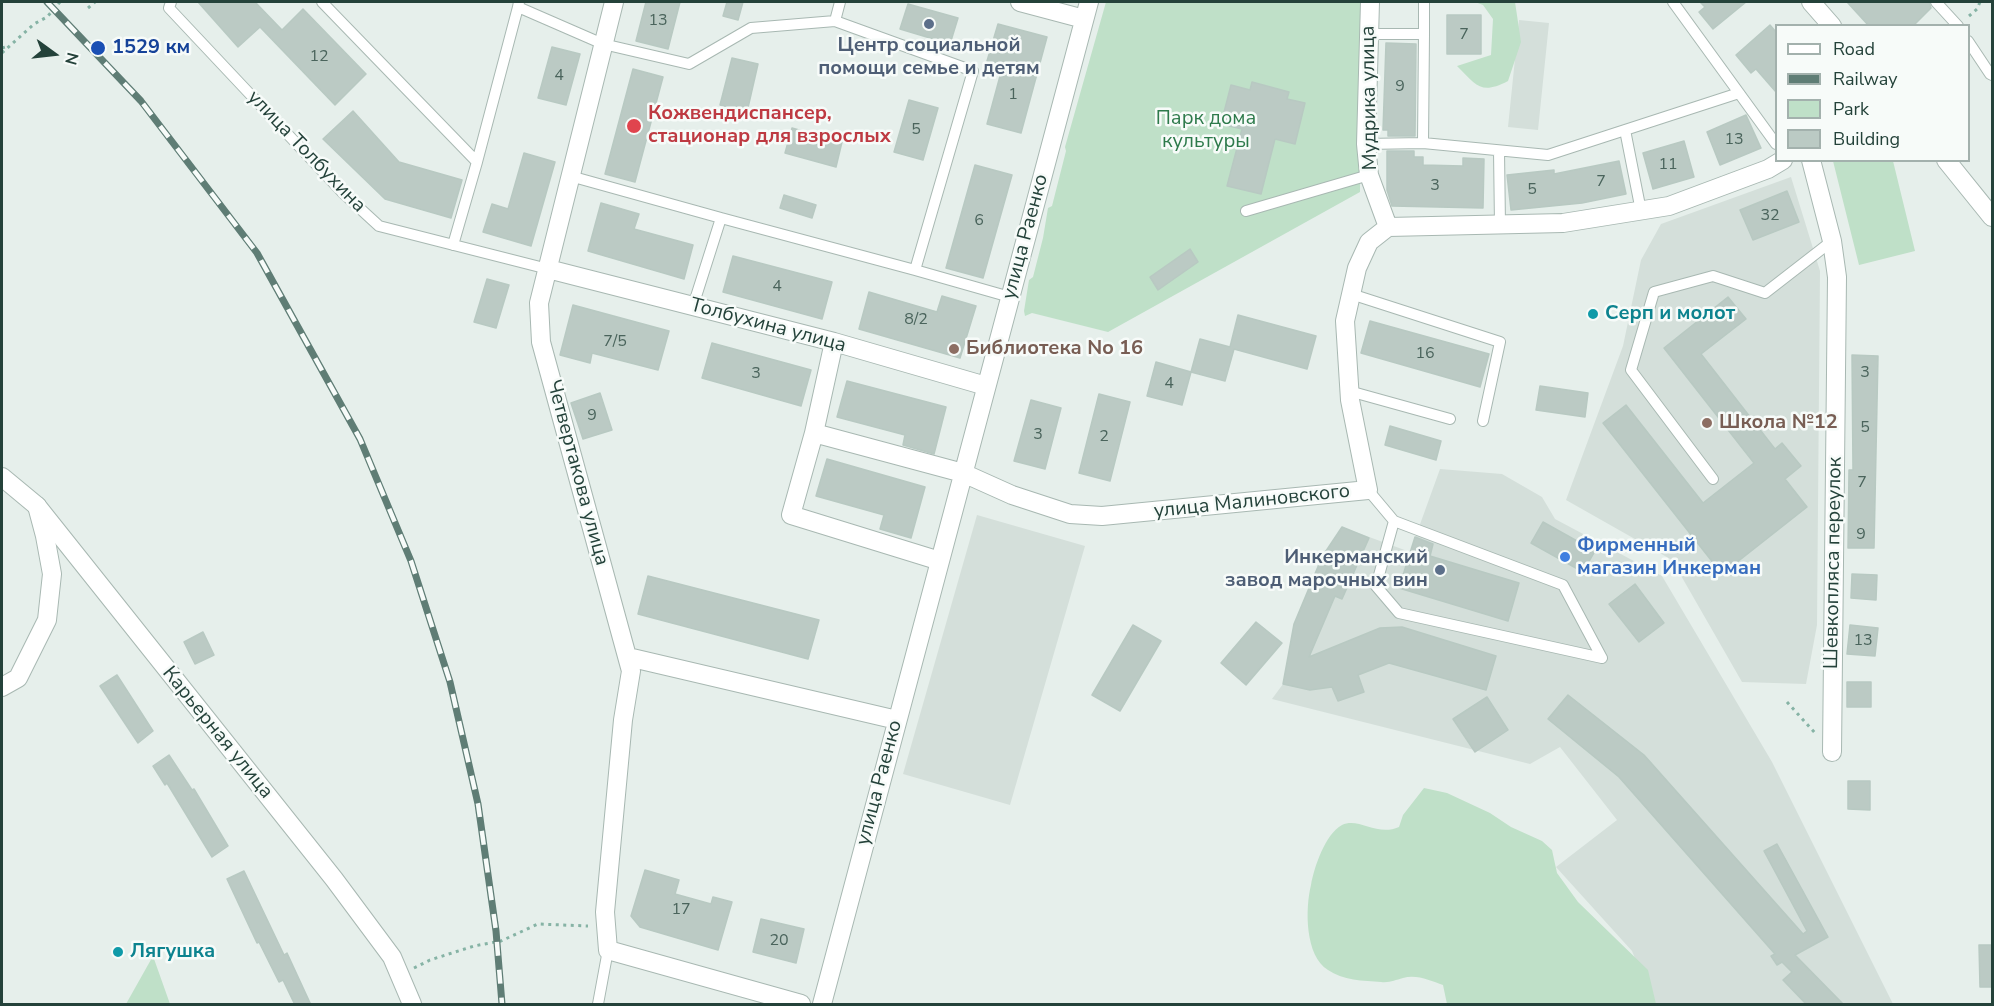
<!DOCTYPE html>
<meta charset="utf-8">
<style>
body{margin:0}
#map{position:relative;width:1994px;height:1006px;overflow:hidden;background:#e6efeb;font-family:"Nunito Sans",sans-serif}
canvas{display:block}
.frame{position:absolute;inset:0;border:3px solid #24423a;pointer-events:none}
.legend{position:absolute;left:1775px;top:24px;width:195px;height:138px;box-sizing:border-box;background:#f7fbf9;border:2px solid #a3b1ad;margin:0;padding:8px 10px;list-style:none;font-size:18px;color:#24423a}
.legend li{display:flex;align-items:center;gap:12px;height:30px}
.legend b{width:30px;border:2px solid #a3b1ad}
.north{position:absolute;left:24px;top:24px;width:60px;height:60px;-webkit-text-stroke:4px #f7fbf9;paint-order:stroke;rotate:105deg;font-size:16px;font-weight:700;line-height:24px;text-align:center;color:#24423a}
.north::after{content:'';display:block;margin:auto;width:21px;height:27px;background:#24423a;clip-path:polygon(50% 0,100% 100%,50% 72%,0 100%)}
</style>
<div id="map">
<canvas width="1994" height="1006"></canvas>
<div class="frame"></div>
<ul class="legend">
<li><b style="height:8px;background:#fff"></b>Road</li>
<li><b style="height:8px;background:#5f7d75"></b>Railway</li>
<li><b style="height:16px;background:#bfe0c8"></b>Park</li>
<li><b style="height:16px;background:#bbcac4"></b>Building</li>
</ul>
<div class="north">N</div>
</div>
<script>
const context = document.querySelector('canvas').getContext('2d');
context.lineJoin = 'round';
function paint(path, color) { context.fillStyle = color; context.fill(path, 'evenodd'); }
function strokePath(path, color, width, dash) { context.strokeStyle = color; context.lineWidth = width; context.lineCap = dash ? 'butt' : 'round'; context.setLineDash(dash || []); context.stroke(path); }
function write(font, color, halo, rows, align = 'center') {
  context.font = font + ' "Nunito Sans",sans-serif'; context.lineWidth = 5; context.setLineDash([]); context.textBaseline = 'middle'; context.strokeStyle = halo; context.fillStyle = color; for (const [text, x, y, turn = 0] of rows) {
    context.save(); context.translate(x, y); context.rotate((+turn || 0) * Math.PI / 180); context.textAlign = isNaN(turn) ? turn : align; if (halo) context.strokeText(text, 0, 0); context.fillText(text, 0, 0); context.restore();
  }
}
paint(new Path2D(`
 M1519,20L1549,23L1538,130L1508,127Z
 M1791,177L1820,271L1817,625L1806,684L1742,682L1672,560L1566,500L1623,346L1641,260L1661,224Z
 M1440,469L1502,474L1542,497L1555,519L1662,576L1772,762L1893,1004H1654L1632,951L1556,867L1617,820L1560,747L1530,764L1272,699L1283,684L1294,624L1322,557L1342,527L1410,552Z
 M977,515L1085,546L1010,805L903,774Z`), '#d4dfda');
paint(new Path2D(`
 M1106,2H1370L1360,103V192L1108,332L1032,313L1025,316L1024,311L1029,280L1033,277L1043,238L1048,208L1052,206L1066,151L1065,147Z
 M1475,2H1515L1521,42L1508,81C1481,95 1477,86 1457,66L1491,55L1493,19L1483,5Z
 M1833,161H1893L1915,251L1859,265Z
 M1424,788L1447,793L1490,813L1511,827L1542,841L1552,850L1557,873L1578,902L1648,970L1656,1004H1447L1443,985C1431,981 1417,974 1403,978C1395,980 1390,983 1381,982C1364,981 1342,980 1328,970C1305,956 1305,909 1311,885C1314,868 1325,834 1342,825C1359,817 1377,837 1399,827L1403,815Z
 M153,956L170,1004H126Z`), '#bfe0c8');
const building = new Path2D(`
 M198,2H255L282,30L303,9L366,74L335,105L260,27L238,47Z
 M646,2H680L668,49L636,41Z
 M727,2H743L738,20L723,16Z
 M1700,2H1746L1713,29L1699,12L1705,7Z
 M1847,2H1929L1931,8L1913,26H1869Z
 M908,4L958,18L950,44L900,29Z
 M1447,15H1481V54H1447Z
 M998,24L1047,37L1021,133L987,124L1003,65L987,61Z
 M1770,25L1776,32V92L1756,69L1751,73L1736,55Z
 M1386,43L1416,44L1415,136H1388V130H1383Z
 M552,47L580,54L566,105L538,98Z
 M732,58L758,64L747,112L720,105Z
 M633,69L663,77L635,182L605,174Z
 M1252,82L1289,92L1287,99L1305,103L1295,144L1275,139L1261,194L1227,186L1242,129L1221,124L1231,85L1250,90Z
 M909,100L938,108L923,160L894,152Z
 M353,111L399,162L462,180L451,218L385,199L323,139Z
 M1746,115L1761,148L1720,165L1707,132Z
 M792,128L842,142L836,167L785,153Z
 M1684,141L1694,177L1653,189L1643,153Z
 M1387,151H1414V157H1423V165L1463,166V158L1484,159L1483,208L1392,206L1387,190Z
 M524,153L555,162L531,246L483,232L492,204L508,209Z
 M1619,161L1626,194L1582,203L1511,210L1507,175L1554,170V174Z
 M975,165L1012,175L983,278L946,268Z
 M1787,191L1799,222L1753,240L1740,210Z
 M784,195L816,205L812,218L780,208Z
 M601,203L639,214L634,229L693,245L684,279L588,251Z
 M1190,249L1198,262L1158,290L1150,277Z
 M733,256L832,282L822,319L723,292Z
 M487,279L509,285L496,328L474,322Z
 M869,292L937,312L942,296L976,306L960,358L859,329Z
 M1728,297L1746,319L1701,354L1775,449L1782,443L1801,466L1785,479L1807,507L1722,574L1603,423L1626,405L1703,503L1754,463L1664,348Z
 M573,305L669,331L658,370L592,353L590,363L560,355Z
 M1238,315L1316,336L1307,369L1234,349L1225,381L1191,372L1200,339L1230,347Z
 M1370,321L1489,354L1480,387L1361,353Z
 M712,343L811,370L801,406L702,378Z
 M1852,355L1878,356L1874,548H1848L1849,470H1853Z
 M1156,362L1191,372L1182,405L1147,396Z
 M847,381L946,407L934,454L903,445L905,435L837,417Z
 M1540,386L1588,393L1585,417L1536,410Z
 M600,393L612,430L583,439L571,403Z
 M1099,394L1130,402L1110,481L1079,473Z
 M1031,400L1061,408L1045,469L1014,461Z
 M1390,426L1441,441L1436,460L1385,445Z
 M827,459L925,487L911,538L880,529L884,515L816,496Z
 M1543,522L1595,551L1583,572L1531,543Z
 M1342,527L1369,538L1342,599L1335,596L1309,657L1380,628L1402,627L1496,656L1486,690L1389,663L1358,675L1364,692L1338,701L1332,687L1310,690L1283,684L1294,624L1322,557Z
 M1415,537L1433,544L1430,556L1519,583L1508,621L1399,588Z
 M1852,574L1877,575L1876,600L1851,598Z
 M648,576L819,620L808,659L638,614Z
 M1635,584L1664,623L1639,642L1609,604Z
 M1256,622L1282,643L1246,685L1221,663Z
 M1133,625L1161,641L1120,711L1092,695Z
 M1850,625L1878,628L1875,656L1847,654Z
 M203,632L214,655L195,664L184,642Z
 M117,675L153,731L138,743L100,686Z
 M1847,682H1871V707H1847Z
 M1568,695L1644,755L1803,934L1807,931L1764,851L1777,844L1828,937L1795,955L1844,1005H1807L1783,980L1792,972L1782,962L1777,965L1771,956L1775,954L1619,777L1548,719Z
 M1487,697L1508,730L1475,752L1453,719Z
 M169,755L192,790L194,789L228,846L212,857L167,783L165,785L153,766Z
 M1848,781H1870V810L1848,809Z
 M645,870L679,880L675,894L711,904L713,897L732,902L718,950L640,927L631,916Z
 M244,871L284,955L287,953L311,1005H295L283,980L279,982L259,942L257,943L227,879Z
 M761,919L804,929L796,963L753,952Z
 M1979,945H1992V987H1980Z`);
paint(building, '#bbcac4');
strokePath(building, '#b8c9c2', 1.5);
const service = new Path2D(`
 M171,2L169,8L342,192L379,226L548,269
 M322,2L477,162
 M519,2L518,7L603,44L689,64L751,28L835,21
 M1673,2L1776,144
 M1936,2L1958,26
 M1369,34H1424V2
 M1968,41L1990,74L1992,75
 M1625,130L1641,211
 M1423,143L1548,155L1739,93
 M1366,144L1423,143L1424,34
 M1499,151L1500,225
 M570,176L721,218
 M1246,211L1369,175
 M453,245L477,162L518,7
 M915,270L1010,297
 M1351,294L1500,342L1483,421
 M693,306L721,218L915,270L973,71L835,21L840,2
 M1349,391L1450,419
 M1713,479L1631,370L1654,292L1713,276L1765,293L1832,241
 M1368,490L1394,521L1376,586L1399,613L1602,658
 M1394,521L1563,585L1602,658
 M598,1004L608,950`);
const minor = new Path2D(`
 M614,2L539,303L541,342L631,671L623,720L605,912L608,950L801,1004
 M1020,2L1084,19
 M1370,2L1366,144L1369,175L1388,227
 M1811,2L1832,26
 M1811,160L1832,241L1837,277L1832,752
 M1946,160L1992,217
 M548,269L834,342L986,386
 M834,342L814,433L963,473L1012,495L1070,514L1102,516L1368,490L1350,400L1345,321L1357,268L1369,242L1388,227L1563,223L1669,206L1768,169L1783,160
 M814,433L791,515L940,561
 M628,657L897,720
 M2,687L18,678L47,620L52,574L45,536L37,506
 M822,1004L1089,2`);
const tertiary = new Path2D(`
 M2,477L37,506L334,879L392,957L412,1004`);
strokePath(service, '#a8b8b2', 12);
strokePath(minor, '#a8b8b2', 20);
strokePath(tertiary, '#a8b8b2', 20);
strokePath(new Path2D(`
 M88,8L95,2
 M1969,16L1977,9L1980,2
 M2,48L9,46
 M2,53L34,24L47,17L60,2
 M1787,702L1815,733
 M414,968L430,960L474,946L501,941L538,924L588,926`), '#86b3a5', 3, [3, 4.5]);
strokePath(service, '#fff', 10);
strokePath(minor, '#fff', 18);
strokePath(tertiary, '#fff', 18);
const rail = new Path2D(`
 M47,2L141,101L257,253L360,439L411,561L450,682L478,804L496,931L502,1004`);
strokePath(rail, '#5f7d75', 7);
strokePath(rail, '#f7fbf9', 4.5, [14]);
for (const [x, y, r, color] of [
 [929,24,6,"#5c6f8a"],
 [98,48,8,"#1a4fb4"],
 [634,126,8,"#e0444e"],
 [1593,314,6,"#0f9aa8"],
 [954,349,6,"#8d6e63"],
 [1707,423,6,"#8d6e63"],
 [1565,557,6,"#3f7fe0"],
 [1440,570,6,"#5c6f8a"],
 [118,952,6,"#0f9aa8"]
]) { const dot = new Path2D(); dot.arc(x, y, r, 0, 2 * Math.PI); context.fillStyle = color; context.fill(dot); strokePath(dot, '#f7fbf9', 2); }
write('16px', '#4a645c', null, [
 ["13",658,21],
 ["7",1464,35],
 ["12",319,57],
 ["4",559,76],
 ["9",1400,87],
 ["1",1013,95],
 ["5",916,130],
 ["13",1734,140],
 ["11",1668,165],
 ["7",1601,182],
 ["3",1435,186],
 ["5",1532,190],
 ["32",1770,216],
 ["6",979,221],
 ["4",777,287],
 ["8/2",916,320],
 ["7/5",615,342],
 ["16",1425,354],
 ["3",1865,373],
 ["3",756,374],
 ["4",1169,384],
 ["9",592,416],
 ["5",1865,428],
 ["3",1038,435],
 ["2",1104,437],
 ["7",1862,483],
 ["9",1861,535],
 ["13",1863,641],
 ["17",681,910],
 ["20",779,941]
]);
write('bold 20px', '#4e5e75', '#f7fbf9', [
 ["Центр социальной",929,46],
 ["помощи семье и детям",929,69],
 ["Инкерманский",1428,558,"right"],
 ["завод марочных вин",1428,581,"right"]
]);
write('bold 20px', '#164399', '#f7fbf9', [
 ["1529 км",112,48]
], 'left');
write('20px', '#24423a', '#f7fbf9', [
 ["Мудрика улица",1370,98,-91],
 ["улица Толбухина",306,152,46],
 ["улица Раенко",1026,237,-75],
 ["Толбухина улица",768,326,15],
 ["Четвертакова улица",577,473,75],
 ["улица Малиновского",1252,502,-6],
 ["Шевкопляса переулок",1834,563,-89],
 ["Карьерная улица",217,733,51],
 ["улица Раенко",880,783,-75]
]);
write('bold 20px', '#be3a42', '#f7fbf9', [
 ["Кожвендиспансер,",648,114],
 ["стационар для взрослых",648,137]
], 'left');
write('20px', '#2d7a4b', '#f7fbf9', [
 ["Парк дома",1206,119],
 ["культуры",1206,142]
]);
write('bold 20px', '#0d838f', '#f7fbf9', [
 ["Серп и молот",1605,314],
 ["Лягушка",130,952]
], 'left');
write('bold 20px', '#785e54', '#f7fbf9', [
 ["Библиотека No 16",966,349],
 ["Школа №12",1719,423]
], 'left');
write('bold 20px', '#366cbe', '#f7fbf9', [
 ["Фирменный",1577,546],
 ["магазин Инкерман",1577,569]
], 'left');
</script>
